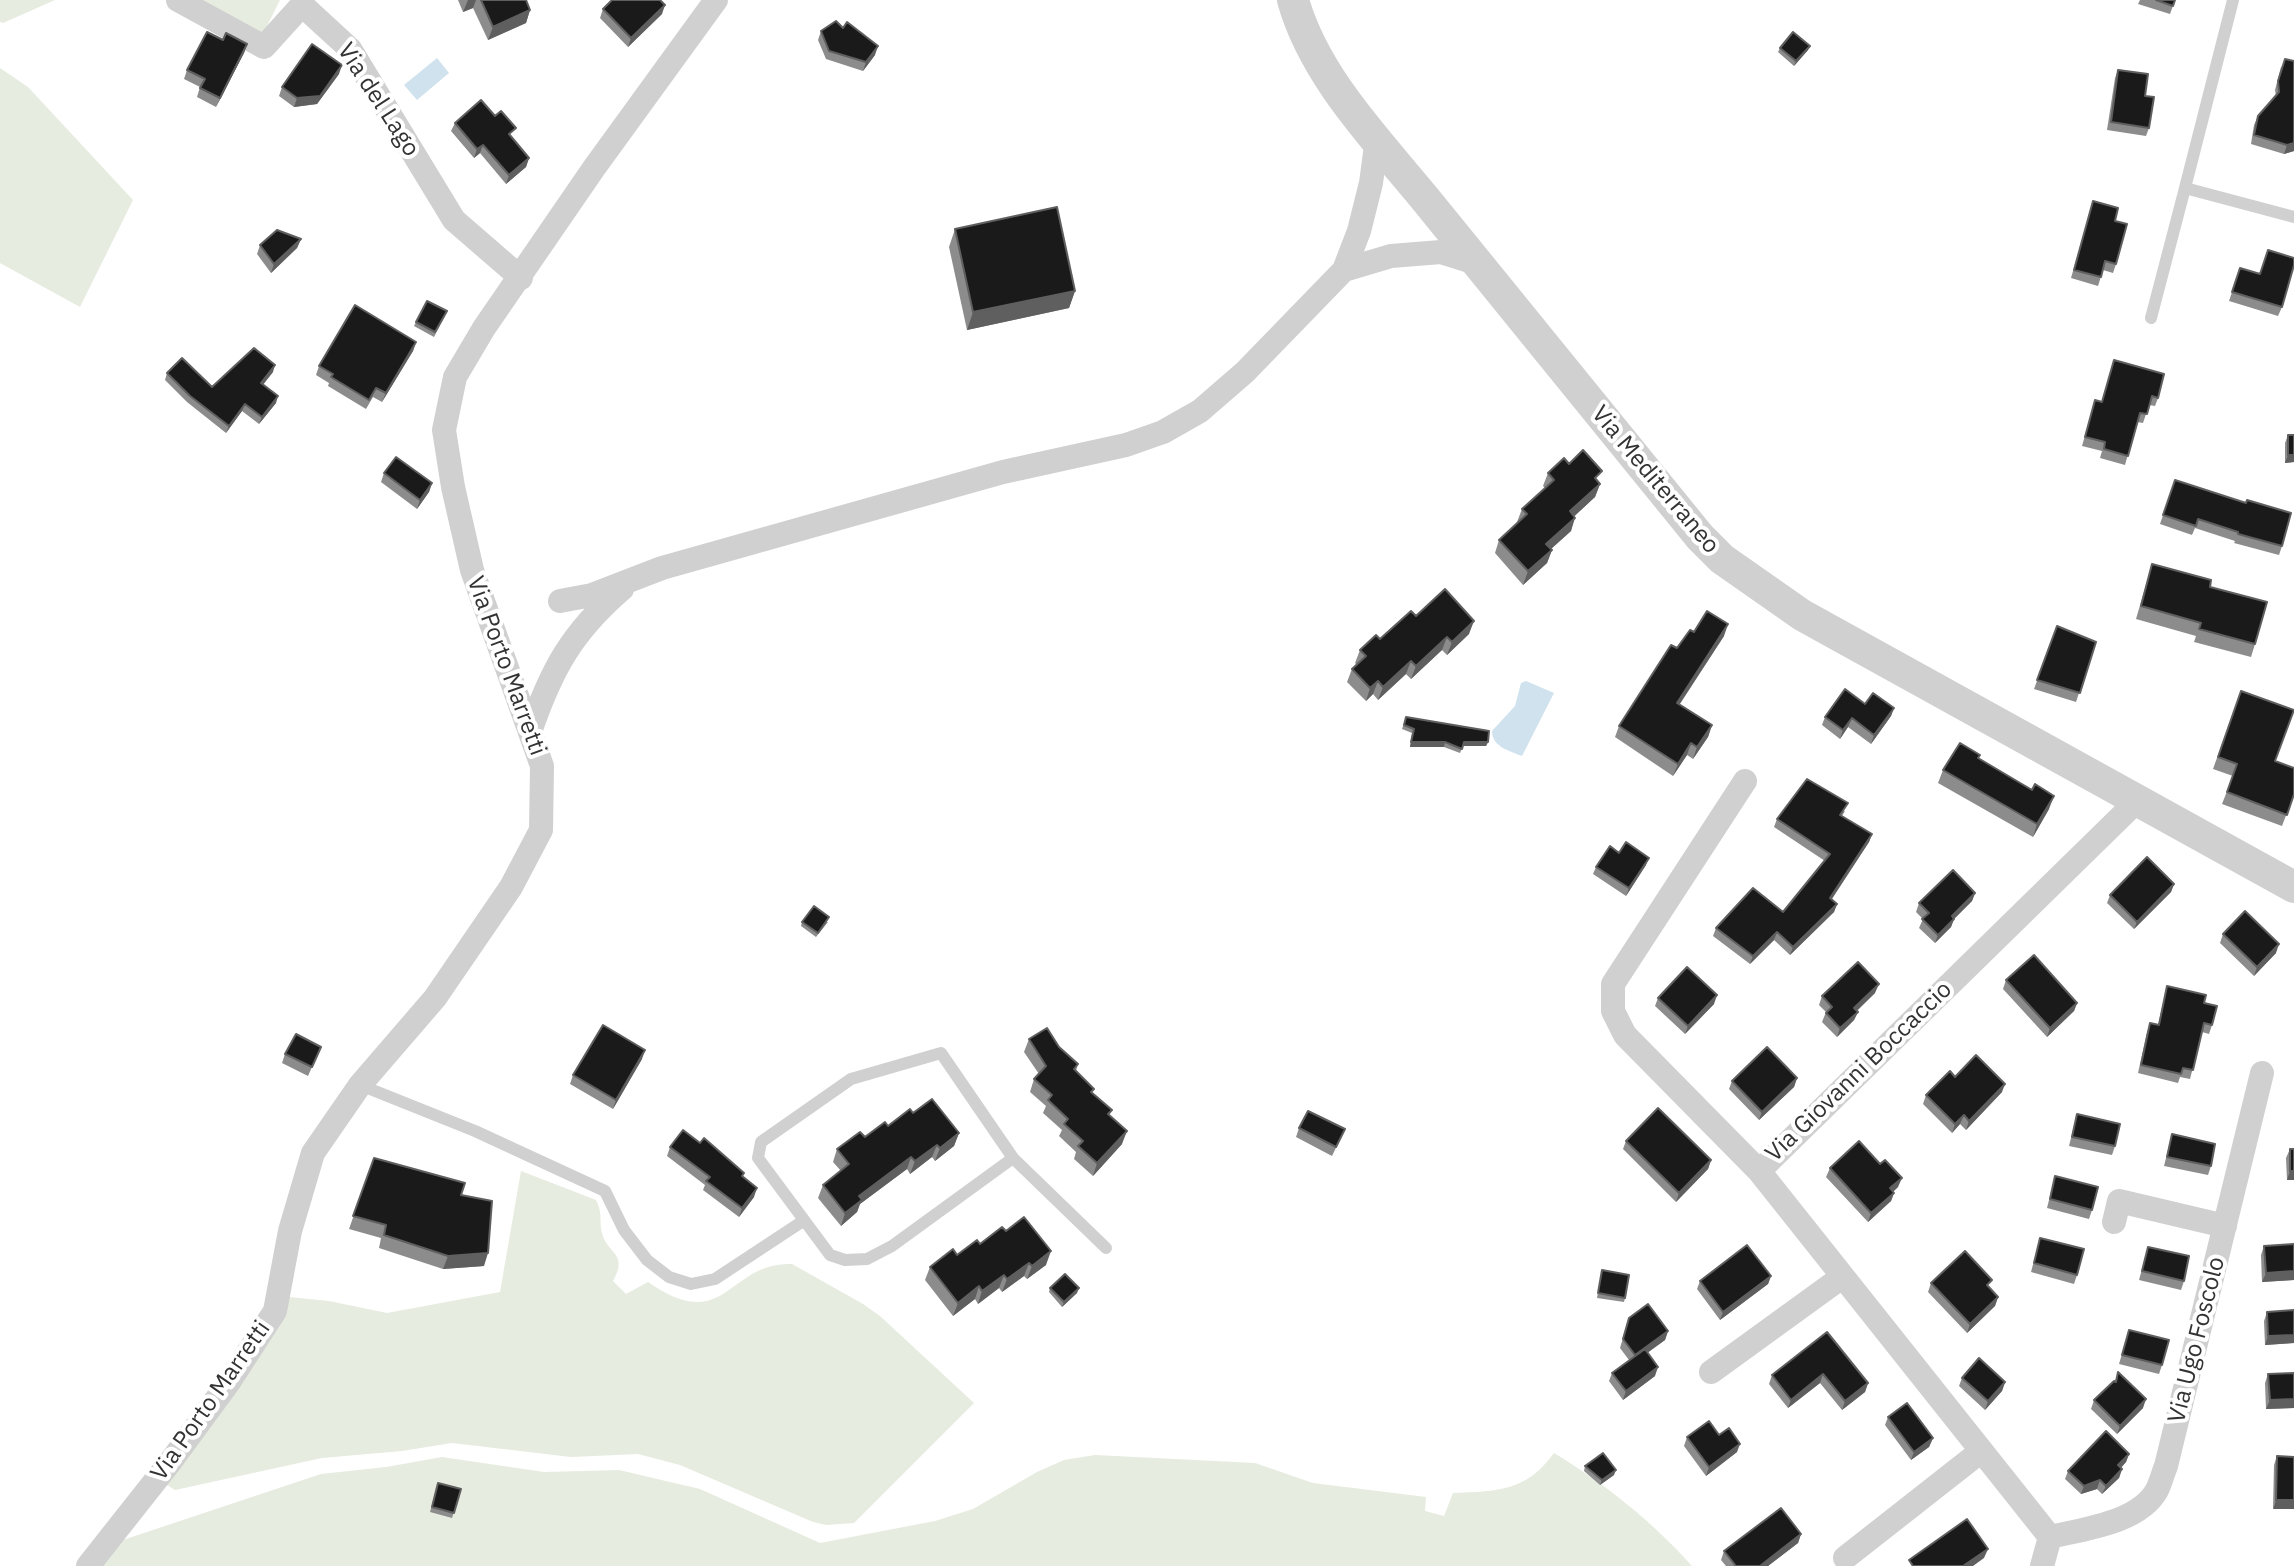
<!DOCTYPE html>
<style>
body{margin:0}
canvas{display:block;background:#fff}
</style>
<canvas width="2294" height="1566"></canvas>
<script>
const context = document.querySelector('canvas').getContext('2d');
context.lineJoin = 'round';
function paint(path, color) { context.fillStyle = color; context.fill(path, 'evenodd'); }
function strokePath(path, color, width, dash) { context.strokeStyle = color; context.lineWidth = width; context.lineCap = dash ? 'butt' : 'round'; context.setLineDash(dash || []); context.stroke(path); }
function write(font, color, halo, rows, align = 'center') {
  context.font = font + ' "IBM Plex Sans",sans-serif'; context.lineWidth = 8; context.setLineDash([]); context.textBaseline = 'middle'; context.strokeStyle = halo; context.fillStyle = color; for (const [text, x, y, turn = 0] of rows) {
    context.save(); context.translate(x, y); context.rotate((+turn || 0) * Math.PI / 180); context.textAlign = isNaN(turn) ? turn : align; if (halo) context.strokeText(text, 0, 0); context.fillText(text, 0, 0); context.restore();
  }
}
paint(new Path2D(`
 M0,0H55L3,23L0,22Z
 M198,0H280L262,36Z
 M0,68L28,87L133,200L80,307L0,263Z
 M521,1171L596,1200C603,1214 599,1220 602,1233C607,1254 629,1253 613,1281L626,1294L648,1282C726,1337 728,1261 792,1264L863,1304L880,1316L974,1403L854,1523L826,1525L813,1522L680,1465L638,1454L571,1457L452,1443L402,1451L322,1458L175,1490L167,1485L166,1480L289,1297L329,1301L387,1313L500,1292Z
 M1554,1453C1604,1483 1654,1523 1692,1566H101L117,1542L321,1474L386,1467L442,1457L544,1472L619,1470L700,1489L820,1543L935,1521L973,1509L1037,1472L1064,1460L1095,1455L1255,1463L1313,1483L1426,1497L1425,1511L1444,1516L1453,1493C1497,1491 1526,1492 1554,1453Z`), '#e6ecdf');
paint(new Path2D(`
 M437,58L449,73L417,100L404,85Z
 M1526,681L1554,693L1522,756C1510,751 1492,747 1492,731L1515,706L1521,683Z`), '#cfe2ee');
strokePath(new Path2D(`
 M2233,0L2185,188L2294,217
 M2151,318L2185,188
 M360,1085L475,1131L605,1191L624,1230L647,1260L669,1277L691,1284L715,1279L803,1221
 M1013,1158L892,1246L867,1259L845,1260L830,1255L758,1158L761,1142L851,1079L941,1053L1013,1158L1106,1248`), '#d0d0d0', 12);
strokePath(new Path2D(`
 M178,0L264,47L302,5L350,49L454,220L521,278
 M1344,270L1391,256L1441,252L1476,263
 M560,601L592,595L662,568L1003,472L1126,445L1163,432L1200,411L1245,372L1344,270L1359,231L1371,183L1377,138
 M530,732C551,670 572,632 622,589
 M1745,781L1613,984V1011L1625,1035L1759,1171L2137,801
 M1759,1171L2050,1537L2042,1566
 M2114,1222L2119,1201L2225,1226
 M1711,1372L1842,1277
 M2050,1537C2083,1529 2139,1523 2157,1490C2161,1482 2163,1473 2166,1466L2262,1073
 M1845,1558L1980,1452
 M88,1566L171,1461L229,1382L275,1311L290,1231L313,1153L360,1085L435,998L511,887L541,830L542,766L472,570L453,487L444,430L455,377L484,328L594,168L716,0`), '#d0d0d0', 24);
strokePath(new Path2D(`
 M1293,0C1315,79 1381,144 1431,206C1520,317 1610,427 1700,537L1722,559L1802,615L2294,887`), '#d0d0d0', 32);
paint(new Path2D(`
 M458,0H526L530,10L526,23L488,40L473,8L463,12Z
 M2140,0H2175L2170,14L2138,4Z
 M603,9L662,14L628,47L600,18Z
 M821,31L875,55L863,71L826,59L818,40Z
 M247,44L244,53L216,107L197,97L200,87L184,79L187,70Z
 M1780,48L1808,50L1794,66L1778,52Z
 M2294,61V151L2284,154L2251,144L2254,125L2258,116L2276,96L2275,90L2281,67Z
 M2118,70L2145,96L2149,128L2146,136L2107,130L2115,78Z
 M339,74L317,104L294,107L279,96L282,87Z
 M455,123L512,137L529,158L526,167L506,184L480,153L474,158L451,131Z
 M2093,201L2115,221L2116,264L2113,273L2103,270L2098,286L2071,278Z
 M955,229L1075,291L1069,308L967,330L949,247Z
 M301,239L297,248L271,273L257,254L260,245Z
 M2240,268L2282,307L2278,316L2229,301Z
 M445,316L434,337L414,326L416,322Z
 M416,342L413,351L382,402L373,397L366,409L328,386L329,383L316,375L319,366Z
 M2114,360L2158,398L2155,406L2149,405L2143,423L2137,422L2125,465L2100,458L2102,451L2082,446L2095,400L2102,402Z
 M273,372L263,384L276,403L259,424L242,411L226,433L187,402L165,380L167,373L212,387Z
 M2288,435L2294,462L2285,463V443Z
 M1569,464L1600,484L1595,497L1574,516L1571,531L1551,549L1552,550L1547,563L1523,585L1495,553L1499,540L1518,523L1517,522L1522,509L1545,488L1543,486L1548,473Z
 M384,473L432,483L429,492L417,509L381,482Z
 M2175,480L2282,546L2279,555L2234,543L2235,541L2195,528L2192,535L2160,524Z
 M2152,564L2210,587L2255,644L2251,657L2194,642L2196,636L2136,619Z
 M1416,616L1469,634L1447,655L1442,650L1411,679L1406,674L1378,700L1373,694L1366,701L1347,682L1352,669L1357,665L1355,663L1360,650L1380,639Z
 M2057,626L2096,642L2076,702L2034,689Z
 M1694,632L1724,636L1680,704L1712,725L1708,737L1693,759L1687,755L1673,776L1615,737L1619,726Z
 M2241,691L2275,761L2294,794L2282,826L2222,804L2233,776L2213,769Z
 M1894,708L1891,716L1871,744L1848,727L1840,739L1822,725L1825,717Z
 M1406,717L1488,742L1486,746H1463L1460,753L1444,747H1410L1412,733L1402,729Z
 M1978,759L2032,790L2049,809L2033,837L1938,783L1943,770Z
 M1845,811L1842,816L1872,834L1869,842L1832,899L1837,904L1834,912L1790,955L1774,940L1750,964L1713,936L1716,928L1783,912L1825,861L1774,827L1777,819Z
 M1619,853L1646,865L1626,896L1593,874L1596,867Z
 M2174,884L2171,892L2134,929L2107,903L2110,895Z
 M1975,893L1972,901L1954,919L1951,927L1935,943L1919,928L1923,919L1916,912L1919,903Z
 M802,922H828L816,937L801,926Z
 M2223,934L2276,953L2254,976L2220,943Z
 M2006,980L2077,1003L2074,1011L2047,1037L2003,989Z
 M2167,986L2204,1003L2212,1025L2209,1034L2202,1032L2190,1079L2180,1077L2178,1083L2138,1073L2147,1032L2150,1023L2158,1025Z
 M1875,993L1857,1011L1858,1012L1854,1020L1837,1037L1822,1022L1826,1012L1819,1005L1822,996Z
 M1658,998L1714,1004L1685,1034L1655,1006Z
 M1029,1039L1059,1047L1078,1064L1076,1071L1093,1093L1112,1110L1109,1116L1122,1144L1093,1176L1074,1159L1076,1152L1059,1136L1062,1130L1043,1113L1046,1106L1030,1092L1034,1079L1039,1074L1024,1052Z
 M321,1047L308,1076L282,1063L285,1054Z
 M642,1059L613,1109L570,1084L573,1075Z
 M1955,1077L2002,1092L1966,1130L1960,1124L1952,1133L1923,1104L1926,1095Z
 M1797,1078L1794,1087L1759,1120L1729,1089L1732,1081Z
 M913,1113L959,1133L954,1146L935,1161L932,1157L910,1174L907,1169L860,1204L857,1212L841,1226L818,1198L823,1185L841,1171L833,1162L837,1149L888,1126Z
 M2077,1114L2115,1146L2112,1155L2069,1146Z
 M1299,1128L1345,1129L1332,1156L1296,1137Z
 M2172,1134L2211,1166L2208,1175L2164,1166Z
 M1626,1141L1711,1160L1708,1169L1676,1202L1623,1149Z
 M700,1143L744,1173L742,1176L754,1197L739,1217L703,1190L705,1185L667,1156L670,1147Z
 M2290,1149L2294,1180H2287L2286,1158Z
 M374,1158L461,1195L484,1266L443,1269L379,1248L381,1238L349,1229Z
 M1830,1168L1898,1187L1893,1192L1894,1193L1891,1201L1868,1222L1826,1177Z
 M2055,1176L2092,1210L2089,1219L2047,1208Z
 M1006,1231L1046,1265L1027,1279L1024,1276L1002,1292L999,1288L978,1304L975,1299L953,1316L925,1280L930,1267L957,1255Z
 M2040,1238L2077,1275L2074,1284L2031,1272Z
 M2294,1244V1280L2262,1282L2261,1255L2264,1246Z
 M2148,1247L2184,1281L2181,1290L2139,1280Z
 M1602,1270L1625,1298L1624,1302L1597,1298Z
 M1771,1276L1768,1284L1720,1320L1697,1289L1700,1281Z
 M1931,1283L1989,1288L1998,1297L1995,1306L1967,1333L1928,1292Z
 M1050,1288L1077,1293L1062,1307L1049,1292Z
 M2294,1310V1343L2265,1345L2264,1321L2267,1312Z
 M1629,1318L1668,1331L1665,1340L1647,1353L1655,1376L1623,1400L1609,1381L1612,1373L1629,1360L1620,1348Z
 M2129,1330L2162,1365L2159,1374L2119,1364Z
 M1827,1332L1868,1383L1865,1392L1842,1410L1820,1383L1788,1408L1769,1384L1772,1375Z
 M2118,1372L2143,1408L2117,1434L2091,1409L2094,1400L2115,1381Z
 M2294,1373V1408L2266,1409L2265,1383L2268,1374Z
 M1962,1378L2005,1382L2002,1391L1985,1410L1959,1386Z
 M1888,1417L1933,1438L1929,1447L1911,1460L1885,1425Z
 M1719,1435L1737,1452L1706,1476L1684,1446L1687,1437Z
 M2129,1454L2126,1462L2121,1468L2122,1469L2119,1478L2102,1494L2097,1489L2081,1494L2065,1479L2068,1471Z
 M2277,1456L2294,1457L2273,1509L2274,1465Z
 M1585,1466L1614,1475L1600,1485L1584,1471Z
 M438,1483L461,1489L452,1518L430,1512Z
 M1801,1534L1798,1543L1768,1566H1726L1721,1560L1724,1551Z`), '#8c8c8c');
paint(new Path2D(`
 M468,0H476L473,8L463,12Z
 M665,5L662,14L628,47L631,38Z
 M530,10L526,23L488,40L493,27Z
 M247,44L244,53L216,107L220,98Z
 M878,46L875,55L863,71L866,62Z
 M1810,46L1808,50L1794,66L1796,61Z
 M342,65L339,74L317,104L294,107L297,98Z
 M2294,143V151L2284,154L2287,145Z
 M483,145L480,153L474,158L477,149Z
 M529,158L526,167L506,184L509,175Z
 M301,239L297,248L271,273L274,264Z
 M1075,291L1069,308L967,330L973,312Z
 M416,342L413,351L382,402L386,393Z
 M275,365L273,372L259,390L261,383Z
 M278,396L276,403L259,424L262,417Z
 M245,404L242,411L226,433L229,426Z
 M2288,455H2294V462L2285,463Z
 M432,483L429,492L417,509L420,500Z
 M1600,484L1595,497L1565,525L1570,511Z
 M1575,518L1571,531L1542,557L1546,544Z
 M1552,550L1547,563L1523,585L1528,571Z
 M1474,621L1469,634L1447,655L1452,642Z
 M1728,624L1724,636L1673,714L1677,703Z
 M1447,637L1442,650L1411,679L1416,666Z
 M1411,661L1406,674L1378,700L1383,687Z
 M1378,681L1373,694L1366,701L1370,688Z
 M1894,708L1891,716L1871,744L1874,735Z
 M1852,718L1848,727L1840,739L1843,730Z
 M1712,725L1708,737L1693,759L1697,747Z
 M1411,742H1445L1444,747H1410Z
 M1464,742H1488L1486,746H1463Z
 M1691,743L1687,755L1673,776L1678,764Z
 M2054,796L2049,809L2033,837L2037,824Z
 M1872,834L1869,842L1827,906L1830,898Z
 M1649,858L1646,865L1626,896L1629,888Z
 M2174,884L2171,892L2134,929L2137,922Z
 M1975,893L1972,901L1954,919L1951,927L1935,943L1938,935L1952,916Z
 M1837,904L1834,912L1790,955L1793,947Z
 M1777,932L1774,940L1750,964L1753,956Z
 M2279,944L2276,953L2254,976L2257,967Z
 M1879,984L1875,993L1850,1017L1854,1008Z
 M1717,995L1714,1004L1685,1034L1688,1026Z
 M2077,1003L2074,1011L2047,1037L2050,1028Z
 M1858,1012L1854,1020L1837,1037L1840,1028Z
 M645,1050L642,1059L613,1109L616,1100Z
 M1797,1078L1794,1087L1759,1120L1762,1112Z
 M2005,1084L2002,1092L1966,1130L1969,1121Z
 M1964,1115L1960,1124L1952,1133L1955,1124Z
 M1127,1131L1122,1144L1093,1176L1097,1163Z
 M959,1133L954,1146L935,1161L940,1148Z
 M937,1145L932,1157L910,1174L915,1161Z
 M911,1157L907,1169L860,1204L857,1212L841,1226L845,1213L859,1196Z
 M1711,1160L1708,1169L1676,1202L1679,1193Z
 M2290,1171H2294V1180H2287Z
 M1902,1178L1898,1187L1887,1197L1890,1188Z
 M757,1188L754,1197L739,1217L742,1208Z
 M1894,1193L1891,1201L1868,1222L1871,1213Z
 M1051,1251L1046,1265L1027,1279L1032,1266Z
 M488,1253L484,1266L443,1269L448,1256Z
 M1029,1263L1024,1276L1002,1292L1007,1279Z
 M2294,1271V1280L2262,1282L2266,1273Z
 M1004,1275L999,1288L978,1304L982,1291Z
 M1771,1276L1768,1284L1720,1320L1723,1312Z
 M979,1286L975,1299L953,1316L958,1303Z
 M1079,1288L1077,1293L1062,1307L1064,1302Z
 M1998,1297L1995,1306L1967,1333L1970,1324Z
 M1668,1331L1665,1340L1632,1364L1635,1355Z
 M2294,1335V1343L2265,1345L2268,1336Z
 M1658,1367L1655,1376L1623,1400L1626,1391Z
 M1823,1374L1820,1383L1788,1408L1791,1400Z
 M2005,1382L2002,1391L1985,1410L1988,1401Z
 M1868,1383L1865,1392L1842,1410L1845,1401Z
 M2146,1399L2143,1408L2117,1434L2120,1426Z
 M2294,1399V1408L2266,1409L2270,1400Z
 M1933,1438L1929,1447L1911,1460L1914,1452Z
 M1740,1444L1737,1452L1706,1476L1709,1467Z
 M2129,1454L2126,1462L2115,1474L2118,1465Z
 M2122,1469L2119,1478L2102,1494L2106,1486Z
 M1616,1470L1614,1475L1600,1485L1602,1480Z
 M2100,1480L2097,1489L2081,1494L2084,1486Z
 M2276,1500H2294V1509H2273Z
 M1801,1534L1798,1543L1768,1566H1760Z
 M1988,1549L1984,1558L1973,1566H1963Z`), '#5f5f5f');
const building = new Path2D(`
 M481,0H526L530,10L493,27Z
 M612,0H660L665,5L631,38L603,9Z
 M2156,0H2175L2173,6Z
 M836,21L843,28L847,22L878,46L866,62L829,51L821,31Z
 M207,32L223,40L226,33L247,44L220,98L200,88L205,79L187,70Z
 M1793,32L1810,46L1796,61L1780,48Z
 M312,44L342,65L320,96L297,98L282,87Z
 M2285,59L2294,61V143L2287,145L2254,135L2258,116L2279,92L2278,81Z
 M2118,70L2148,74L2145,96L2154,97L2149,128L2111,122Z
 M481,100L495,116L501,111L516,128L509,134L529,158L509,175L483,145L477,149L455,123Z
 M2093,201L2118,208L2115,221L2127,224L2116,264L2105,261L2101,277L2074,270Z
 M1057,207L1075,291L973,312L955,229Z
 M277,230L301,239L274,264L260,245Z
 M2268,250L2294,258V265L2282,307L2232,292L2240,268L2260,274Z
 M427,301L447,311L435,332L416,322Z
 M355,305L416,342L386,393L376,388L369,400L331,377L333,374L319,366Z
 M254,348L275,365L261,383L278,396L262,417L245,404L229,426L190,396L167,373L182,358L212,387Z
 M2114,360L2164,374L2158,398L2152,396L2147,414L2140,413L2128,456L2104,449L2105,442L2085,437L2095,400L2102,402Z
 M2288,435H2294V455H2288Z
 M1583,450L1602,471L1595,478L1600,484L1570,511L1575,518L1546,544L1552,550L1528,571L1499,540L1527,514L1522,509L1554,480L1548,473L1564,458L1569,464Z
 M396,457L432,483L420,500L384,473Z
 M2175,480L2246,503L2247,500L2291,513L2282,546L2238,534V532L2198,519L2196,526L2163,515Z
 M2152,564L2211,580L2210,587L2267,602L2255,644L2199,629L2201,623L2141,606Z
 M1445,589L1474,621L1452,642L1447,637L1416,666L1411,661L1383,687L1378,681L1370,688L1352,669L1366,656L1360,650L1376,635L1380,639L1411,611L1416,616Z
 M1707,611L1728,624L1677,703L1712,725L1697,747L1691,743L1678,764L1619,726L1671,645L1677,648L1690,630L1694,632Z
 M2057,626L2096,642L2080,693L2037,680Z
 M1845,689L1865,704L1873,693L1894,708L1874,735L1852,718L1843,730L1825,717Z
 M2241,691L2294,710L2275,761L2294,768V794L2287,815L2227,792L2237,764L2218,757Z
 M1406,717L1489,731L1488,742H1464L1462,749L1445,742H1411L1414,729L1404,725Z
 M1960,743L1980,755L1978,758L2032,790L2035,784L2054,796L2037,824L1943,770Z
 M1807,779L1848,803L1840,815L1872,834L1830,898L1837,904L1793,947L1777,932L1753,956L1716,928L1753,888L1783,912L1830,854L1777,819Z
 M1626,842L1649,858L1629,888L1596,867L1610,846L1619,853Z
 M2147,857L2174,884L2137,922L2110,895Z
 M1953,870L1975,893L1952,916L1954,919L1938,935L1922,919L1929,913L1919,903Z
 M814,906L829,917L818,933L802,922Z
 M2245,911L2279,944L2257,967L2223,934Z
 M2034,955L2077,1003L2050,1028L2006,980Z
 M1858,962L1879,984L1854,1008L1858,1012L1840,1028L1826,1013L1832,1007L1822,996Z
 M1687,967L1717,995L1688,1026L1658,998Z
 M2167,986L2206,995L2204,1003L2217,1006L2212,1025L2204,1023L2193,1070L2183,1068L2181,1074L2141,1065L2150,1023L2159,1025Z
 M603,1025L645,1050L616,1100L573,1075Z
 M1047,1028L1059,1047L1078,1064L1074,1069L1094,1089L1091,1092L1112,1110L1108,1114L1127,1131L1097,1163L1078,1146L1083,1141L1064,1124L1068,1119L1048,1100L1052,1095L1034,1079L1046,1066L1029,1039Z
 M296,1034L321,1047L312,1067L285,1054Z
 M1767,1047L1797,1078L1762,1112L1732,1081Z
 M1976,1055L2005,1084L1969,1121L1964,1115L1955,1124L1926,1095L1950,1071L1955,1077Z
 M932,1099L959,1133L940,1148L937,1145L915,1161L911,1157L859,1196L862,1200L845,1213L823,1185L849,1164L837,1149L860,1132L865,1137L885,1122L888,1126L910,1109L913,1113Z
 M1658,1108L1711,1160L1679,1193L1626,1141Z
 M1308,1111L1345,1129L1336,1147L1299,1128Z
 M2077,1114L2120,1124L2115,1146L2072,1137Z
 M683,1130L700,1143L704,1138L744,1173L742,1176L757,1188L742,1208L706,1181L710,1177L670,1147Z
 M2172,1134L2215,1144L2211,1166L2167,1157Z
 M1859,1141L1880,1164L1885,1160L1902,1178L1890,1188L1894,1193L1871,1213L1830,1168Z
 M2290,1149H2294V1171H2290Z
 M374,1158L465,1183L461,1195L492,1201L488,1253L448,1256L384,1235L386,1225L353,1216Z
 M2055,1176L2098,1187L2092,1210L2050,1199Z
 M1024,1217L1051,1251L1032,1266L1029,1263L1007,1279L1004,1275L982,1291L979,1286L958,1303L930,1267L953,1249L957,1255L977,1240L980,1244L1002,1227L1006,1231Z
 M2040,1238L2084,1249L2077,1275L2034,1263Z
 M2294,1244V1271L2266,1273L2264,1246Z
 M1747,1245L1771,1276L1723,1312L1700,1281Z
 M2148,1247L2189,1256L2184,1281L2142,1271Z
 M1965,1251L1992,1280L1987,1285L1998,1297L1970,1324L1931,1283Z
 M1602,1270L1629,1275L1625,1298L1598,1293Z
 M1065,1274L1079,1288L1064,1302L1050,1288Z
 M1648,1304L1668,1331L1635,1355L1623,1339L1629,1318Z
 M2294,1310V1335L2268,1336L2267,1312Z
 M2129,1330L2169,1340L2162,1365L2122,1355Z
 M1827,1332L1868,1383L1845,1401L1823,1374L1791,1400L1772,1375Z
 M1645,1349L1658,1367L1626,1391L1612,1373Z
 M1979,1358L2005,1382L1988,1401L1962,1378Z
 M2118,1372L2146,1399L2120,1426L2094,1400L2114,1381L2116,1382Z
 M2294,1373V1399L2270,1400L2268,1374Z
 M1907,1403L1933,1438L1914,1452L1888,1417Z
 M1709,1421L1719,1435L1729,1428L1740,1444L1709,1467L1687,1437Z
 M2106,1431L2129,1454L2118,1465L2122,1469L2106,1486L2100,1480L2084,1486L2068,1471Z
 M1603,1453L1616,1470L1602,1480L1585,1466Z
 M2277,1456L2294,1457V1500H2276Z
 M438,1483L461,1489L454,1513L432,1507Z
 M1781,1508L1801,1534L1760,1566H1736L1724,1551Z
 M1967,1519L1988,1549L1963,1566H1913L1909,1560Z`);
paint(building, '#1a1a1a');
strokePath(building, '#5f5f5f', 2);
write('24px', '#333', '#fff', [
 ["Via del Lago",378,100,57],
 ["Via Mediterraneo",1655,480,50],
 ["Via Porto Marretti",506,666,70],
 ["Via Giovanni Boccaccio",1859,1072,-44],
 ["Via Ugo Foscolo",2197,1340,-76],
 ["Via Porto Marretti",211,1401,-55]
]);
</script>
